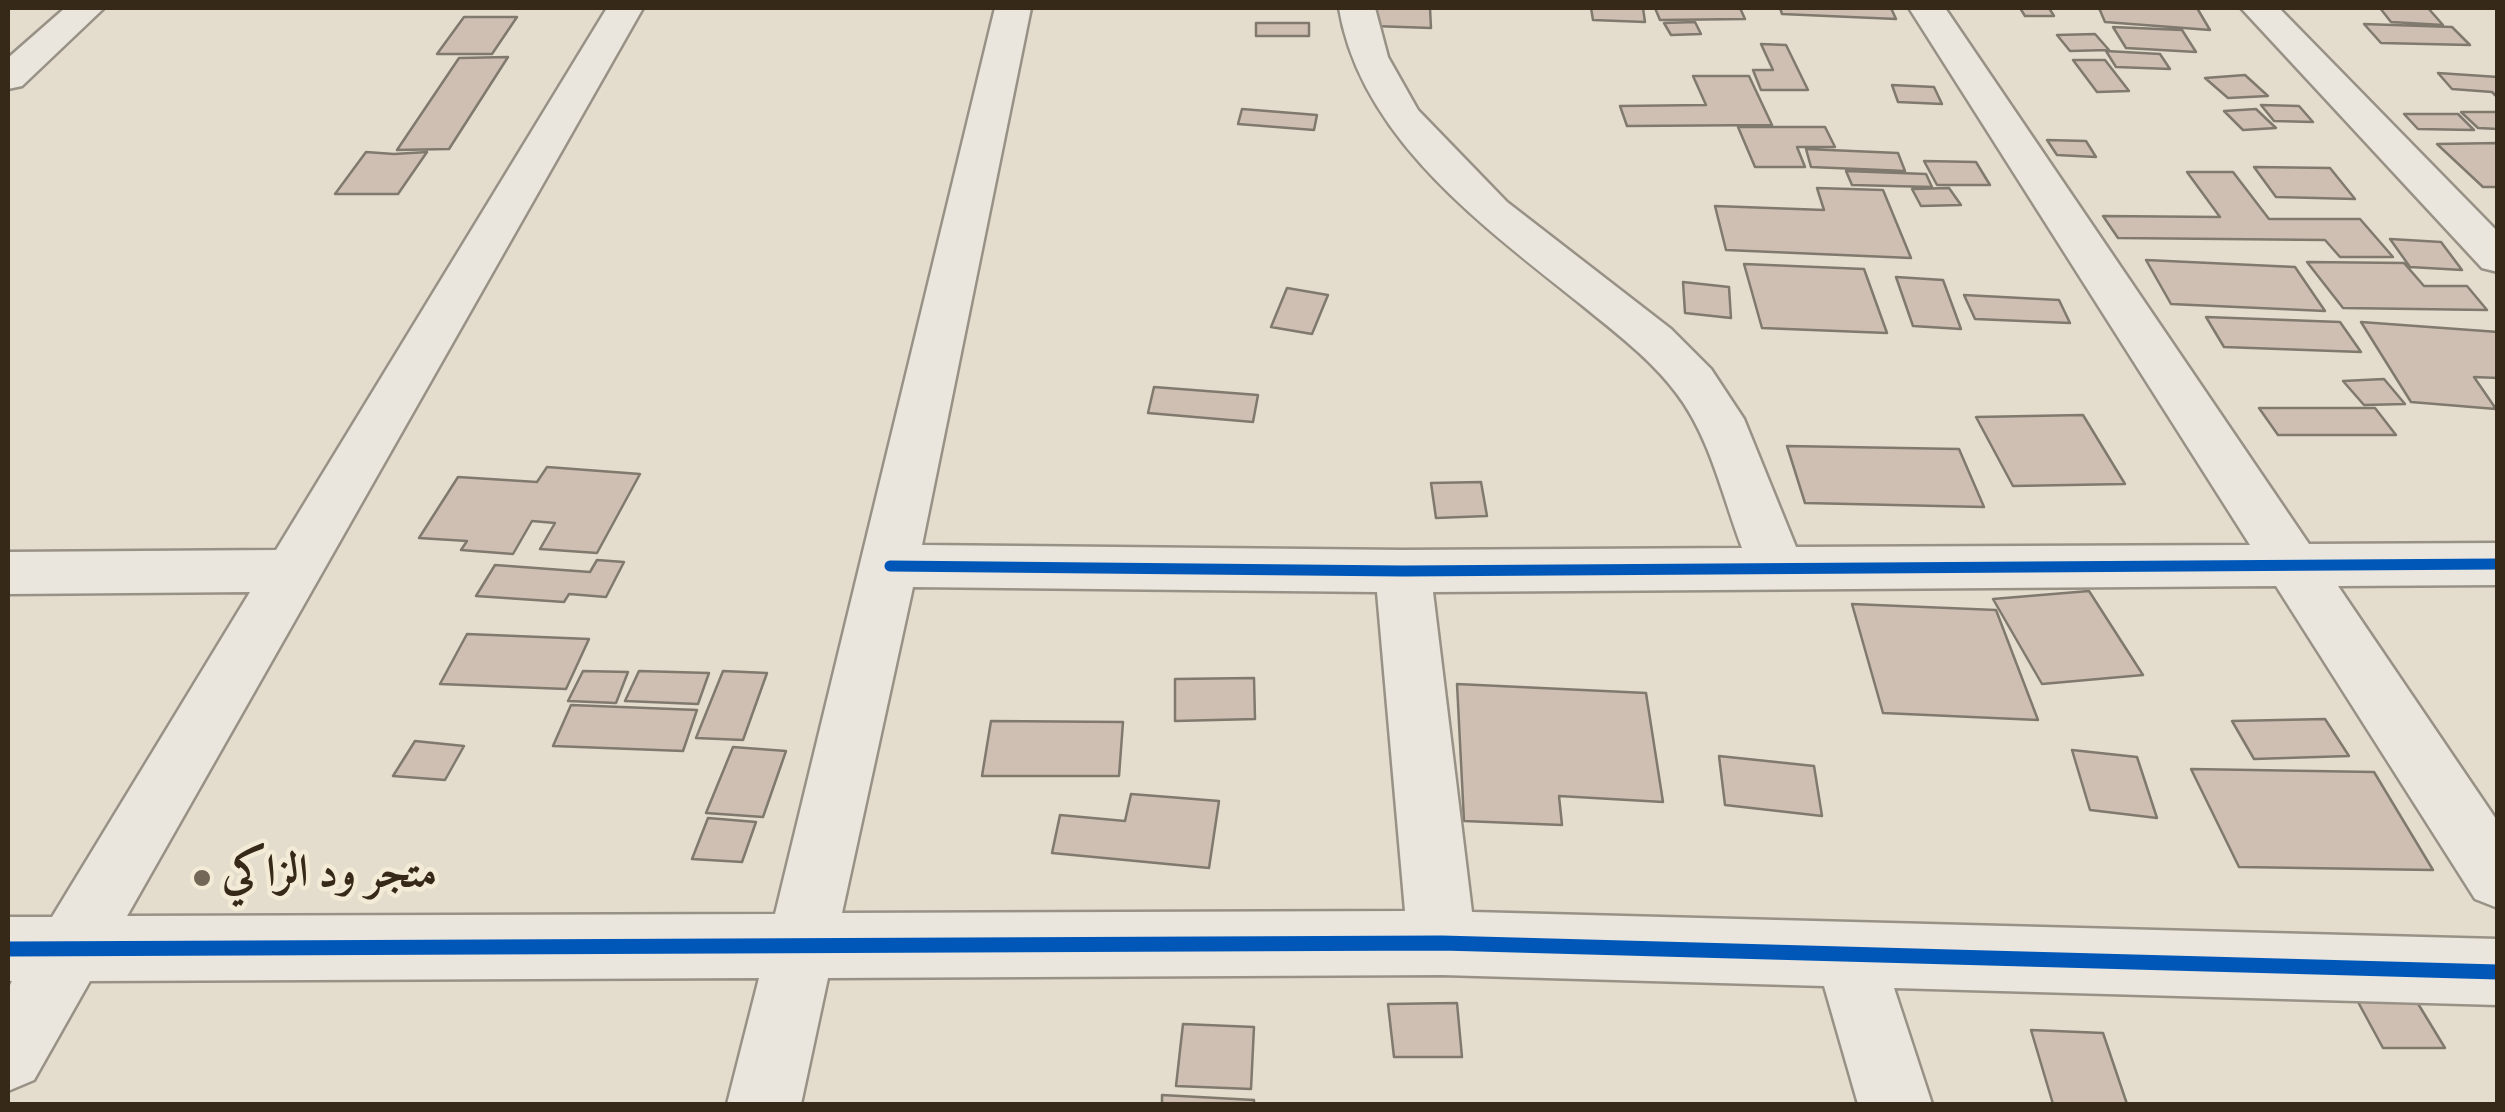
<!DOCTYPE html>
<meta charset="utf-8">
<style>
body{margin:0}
#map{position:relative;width:2505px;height:1112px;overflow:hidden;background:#e4dccc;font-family:"Sorts Mill Goudy",serif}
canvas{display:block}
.frame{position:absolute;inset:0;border:10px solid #362918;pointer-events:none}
</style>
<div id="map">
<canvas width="2505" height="1112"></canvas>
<div class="frame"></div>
</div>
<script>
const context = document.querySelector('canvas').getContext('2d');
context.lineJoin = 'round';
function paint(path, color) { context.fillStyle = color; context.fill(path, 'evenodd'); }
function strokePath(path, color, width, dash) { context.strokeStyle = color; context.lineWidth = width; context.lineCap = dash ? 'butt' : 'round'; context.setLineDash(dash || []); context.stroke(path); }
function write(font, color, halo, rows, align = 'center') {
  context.font = font + ' "Sorts Mill Goudy",Amiri,serif'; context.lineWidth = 9; context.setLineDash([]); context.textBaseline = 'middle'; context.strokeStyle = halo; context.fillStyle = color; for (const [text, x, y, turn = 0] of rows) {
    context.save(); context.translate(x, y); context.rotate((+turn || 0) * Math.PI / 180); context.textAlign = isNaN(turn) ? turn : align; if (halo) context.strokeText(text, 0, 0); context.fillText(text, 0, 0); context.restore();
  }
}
const building = new Path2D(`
 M1374,8H1430L1431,28L1373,26Z
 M1591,8H1643L1645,22L1593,20Z
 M1655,8H1740L1745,19L1660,20Z
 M1780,8H1891L1896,19L1782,14Z
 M2020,8H2049L2054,16H2025Z
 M2099,8H2197L2210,30L2105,22Z
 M2380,8H2428L2443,25L2391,22Z
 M464,17H517L492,54H437Z
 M1695,22L1701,34L1671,35L1664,23Z
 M1256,23H1309V36H1256Z
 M2364,24L2452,27L2470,45L2381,43Z
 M2113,27L2182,30L2196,52L2126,48Z
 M2095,34L2109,50L2070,51L2057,35Z
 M1761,44L1786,45L1808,90H1761L1753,70H1773Z
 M2106,51L2160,54L2170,69L2116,67Z
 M508,57L449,149L397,150L459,58Z
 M2073,60H2105L2129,91L2097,92Z
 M2438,73L2498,77V98L2492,92L2452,89Z
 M2245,75L2268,96L2228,98L2205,78Z
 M1693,76H1749L1772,125L1627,126L1620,106L1706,105Z
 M1892,85L1934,87L1942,104L1898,102Z
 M2261,105L2299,106L2313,122L2274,121Z
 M1242,109L1317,115L1314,130L1238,124Z
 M2256,109L2276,128L2243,130L2224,111Z
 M2461,112H2498V129L2478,128Z
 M2404,114H2458L2474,130L2418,129Z
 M1738,127H1825L1835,147H1797L1805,167H1755Z
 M2047,140L2086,141L2096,157L2057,155Z
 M2498,143V187H2483L2437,144Z
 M1806,149L1898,153L1905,171L1811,167Z
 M366,152L394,154L427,152L398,194H335Z
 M1924,161L1976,162L1990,185H1937Z
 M2254,167L2330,168L2355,199L2276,197Z
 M1846,171L1926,174L1932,187L1852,185Z
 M2187,172H2233L2269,219H2360L2393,257H2340L2325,240L2118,238L2103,216L2220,217Z
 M1817,188L1883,190L1911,258L1726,250L1715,206L1824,210Z
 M1949,188L1961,205L1921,206L1912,189Z
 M2390,239L2441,242L2462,270L2410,267Z
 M2146,260L2295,267L2325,311L2171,304Z
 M2307,262L2404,263L2424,286H2467L2487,310L2343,308Z
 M1744,264L1864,269L1887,333L1762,328Z
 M1896,277L1943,280L1961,329L1913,326Z
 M1683,282L1729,287L1731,318L1685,313Z
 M1287,288L1328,295L1312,334L1271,327Z
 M1964,295L2059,300L2070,323L1975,319Z
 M2206,317L2340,322L2361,352L2224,347Z
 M2361,322L2498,332V378L2474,377L2496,409L2411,402Z
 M2384,379L2405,404L2364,405L2343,381Z
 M1154,387L1258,395L1253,422L1148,413Z
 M2259,408H2375L2396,435H2278Z
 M2083,415L2125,484L2013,486L1976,417Z
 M1787,446L1959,449L1984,507L1805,503Z
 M547,467L640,474L597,553L540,549L555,523L532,521L513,554L461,550L467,541L419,538L458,477L537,482Z
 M1481,482L1487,516L1436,518L1431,483Z
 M597,560L624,562L606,597L569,594L564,602L476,596L495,565L590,572Z
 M2089,591L2143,675L2042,684L1993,599Z
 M1852,604L1996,610L2038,720L1883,713Z
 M467,634L589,639L566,689L440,684Z
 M583,671L628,672L616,703L568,701Z
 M639,671L709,673L698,704L625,701Z
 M723,671L767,673L743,740L696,738Z
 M1254,678L1255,719L1175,721V679Z
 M1457,684L1646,693L1663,802L1559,796L1562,825L1464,821Z
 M571,705L697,710L683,751L553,746Z
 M2325,719L2349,756L2254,759L2232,721Z
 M991,721L1123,722L1119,776H982Z
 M415,741L464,746L445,780L393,776Z
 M733,747L786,751L763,817L706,813Z
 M2072,750L2137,757L2157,818L2090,810Z
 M1719,756L1814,766L1822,816L1725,805Z
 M2191,769L2374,772L2433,870L2239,867Z
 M1131,794L1219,801L1209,868L1052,853L1060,815L1125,821Z
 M708,818L756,822L742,862L692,859Z
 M2345,978L2403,979L2445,1048H2383Z
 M1457,1003L1462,1057H1394L1388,1004Z
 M1183,1024L1254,1027L1251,1089L1176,1086Z
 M2031,1030L2103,1033L2127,1104H2053Z
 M1162,1095L1254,1100V1104H1162Z`);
paint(building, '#cfbfb2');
strokePath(building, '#7f796e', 2.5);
const minor = new Path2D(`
 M65,8H104L22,86L8,89V58Z
 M607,8H643L127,916L775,914L995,8H1031L922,545L1403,550L1742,548C1723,498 1710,437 1677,394C1652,360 1616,333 1583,306C1485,227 1361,139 1339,8H1375L1388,57L1418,110L1507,202L1671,329L1711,369L1744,419L1796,547L2250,545L1909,8H1945L2309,544L2498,543V585L2338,586L2498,822V908L2475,899L2276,586L1433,592L1472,912L2498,939V1005L1894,988L1932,1104H1858L1824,986L1442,975L828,978L801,1104H727L759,978L90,981L34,1080L8,1091V989L12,981H8V917H52L250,592L8,594V552L276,550ZM913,587L1377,592L1405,911L842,913Z
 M2241,8H2279L2498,232V272L2482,268Z`);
strokePath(minor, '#989186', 5);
paint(minor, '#eae5dd');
strokePath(new Path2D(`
 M890,566L1403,571L2498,564`), '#0057b8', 11);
strokePath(new Path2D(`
 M8,949L1442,943L2498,972`), '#0057b8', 15);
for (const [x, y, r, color] of [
 [202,878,10,"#736857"]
]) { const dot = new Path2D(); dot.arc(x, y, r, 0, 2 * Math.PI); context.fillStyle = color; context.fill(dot); strokePath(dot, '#f4ebd7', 4); }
write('bold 45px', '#362918', '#f4ebd7', [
 ["متجر ود الزاكي",222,878]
], 'left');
</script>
